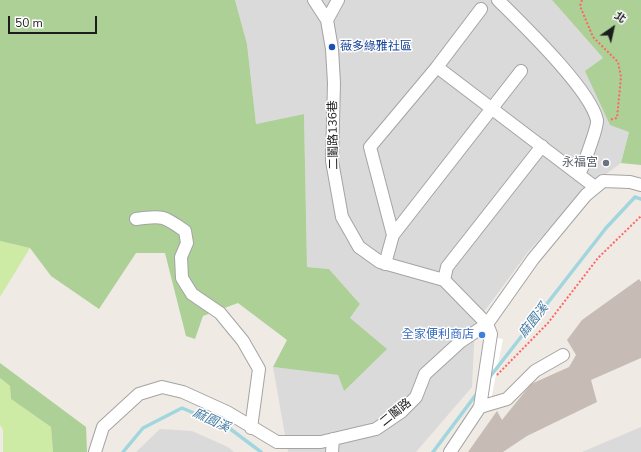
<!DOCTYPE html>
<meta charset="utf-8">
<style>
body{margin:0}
#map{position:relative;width:641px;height:452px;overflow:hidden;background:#efeae3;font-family:"Nunito Sans","Noto Sans TC",sans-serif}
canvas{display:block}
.north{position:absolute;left:593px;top:8px;width:40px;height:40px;-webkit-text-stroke:3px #fff;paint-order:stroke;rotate:34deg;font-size:11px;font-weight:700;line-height:16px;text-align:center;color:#1d1d1d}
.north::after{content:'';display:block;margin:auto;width:14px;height:18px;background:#1d1d1d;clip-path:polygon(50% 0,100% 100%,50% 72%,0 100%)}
.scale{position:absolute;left:8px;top:16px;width:89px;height:18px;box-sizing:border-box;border:2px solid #1d1d1d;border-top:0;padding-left:5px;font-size:12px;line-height:14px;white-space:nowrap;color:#1d1d1d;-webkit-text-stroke:3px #fff;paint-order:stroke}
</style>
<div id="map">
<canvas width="641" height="452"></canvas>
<div class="north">北</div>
<div class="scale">50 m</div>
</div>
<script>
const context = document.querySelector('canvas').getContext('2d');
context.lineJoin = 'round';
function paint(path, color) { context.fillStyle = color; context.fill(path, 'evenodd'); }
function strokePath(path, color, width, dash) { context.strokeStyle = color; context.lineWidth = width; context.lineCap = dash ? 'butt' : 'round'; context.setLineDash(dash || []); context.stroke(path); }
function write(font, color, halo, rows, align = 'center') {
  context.font = font + ' "Nunito Sans","Noto Sans TC",sans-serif'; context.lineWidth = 3; context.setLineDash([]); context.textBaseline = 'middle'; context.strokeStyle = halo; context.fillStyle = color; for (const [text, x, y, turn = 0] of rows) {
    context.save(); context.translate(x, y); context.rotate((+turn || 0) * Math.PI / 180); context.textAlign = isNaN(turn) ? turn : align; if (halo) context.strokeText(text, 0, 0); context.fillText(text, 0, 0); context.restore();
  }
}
paint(new Path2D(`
 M235,0H552L603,58L629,131L621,163L582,192L528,252L475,324L472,387L416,452H288L273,367L338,375L344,391L350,318L360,304L329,269L307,267L304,114L256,124L247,44Z
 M641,427V452H582Z
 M160,429L192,431L228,447L234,452H136Z`), '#dbdada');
paint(new Path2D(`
 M0,241L30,248L0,297Z
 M0,378L10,386L11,399L51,427L53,452H3V430L0,425Z`), '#ceeba6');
paint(new Path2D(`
 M0,0H235L247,44L256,124L304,114L307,267L329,269L360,304L350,318L387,349L344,391L338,375L273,367L287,340L238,303L203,316L195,339L186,336L165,253H136L99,309L51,276L30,248L0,241Z
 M552,0H641V165L621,163L629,132L610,125L585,71L603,58Z
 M0,363L86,427L87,452H53L51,427L11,399L10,386L0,378Z`), '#acd096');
paint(new Path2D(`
 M486,336L503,339L491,400L476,403Z`), '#fff');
strokePath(new Path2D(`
 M489,378L606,228L635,197L641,199
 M123,452L143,428L182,408L229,428L261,452
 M433,452L478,392`), '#a1d6de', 3.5);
paint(new Path2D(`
 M639,279L641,282V358L591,380L597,402L527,436L503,452H468L497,411L502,420L531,384L569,367L576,355L567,340L582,320Z`), '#c7bbb6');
const minor = new Path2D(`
 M314,0L327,20L332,49L334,83L332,161L342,217L359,247L380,262L444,280L487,324L491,334L480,407L450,452
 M498,0C522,24 590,89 597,120C598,127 583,166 579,175
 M327,20L338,0
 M437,67L595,187
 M136,219C162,215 164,216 185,231L187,243L181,257L182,278L192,294L220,313L243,341L259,369L251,428
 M393,235L370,147L437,67L481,9
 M385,264L393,235L521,71
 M444,280L447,267L542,146
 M480,407L507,399L535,371L563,355
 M95,452L103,427L139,394L162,387L183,392L227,412L277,442H321L376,429L401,412L416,397L425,374L460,342L487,324L533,259L586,195L603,181L630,182L641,185
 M332,452L333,439`);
strokePath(minor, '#a4a4a4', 14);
strokePath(new Path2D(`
 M582,0L580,6L593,37L618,62L621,77L617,118L609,120
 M497,375L548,323L598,258L641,216`), '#fe6664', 2, [2, 2]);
strokePath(minor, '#fff', 12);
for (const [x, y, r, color] of [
 [332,47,4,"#1a4fb4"],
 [606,163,4,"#6b7280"],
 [482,335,4,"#3f7fe0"]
]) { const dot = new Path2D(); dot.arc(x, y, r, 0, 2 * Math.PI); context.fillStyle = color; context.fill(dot); strokePath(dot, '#fff', 1.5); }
write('12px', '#164399', '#fff', [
 ["薇多綠雅社區",340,47]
], 'left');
write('12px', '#1d1d1d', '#fff', [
 ["二鬮路136巷",334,135,-91],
 ["二鬮路",396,413,-39]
]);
write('12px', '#5b616d', '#fff', [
 ["永福宮",598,163]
], 'right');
write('12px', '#366cbe', '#fff', [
 ["全家便利商店",474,335]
], 'right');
write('italic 13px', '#4178a0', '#fff', [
 ["麻園溪",534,321,-52],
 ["麻園溪",211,421,25]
]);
</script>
